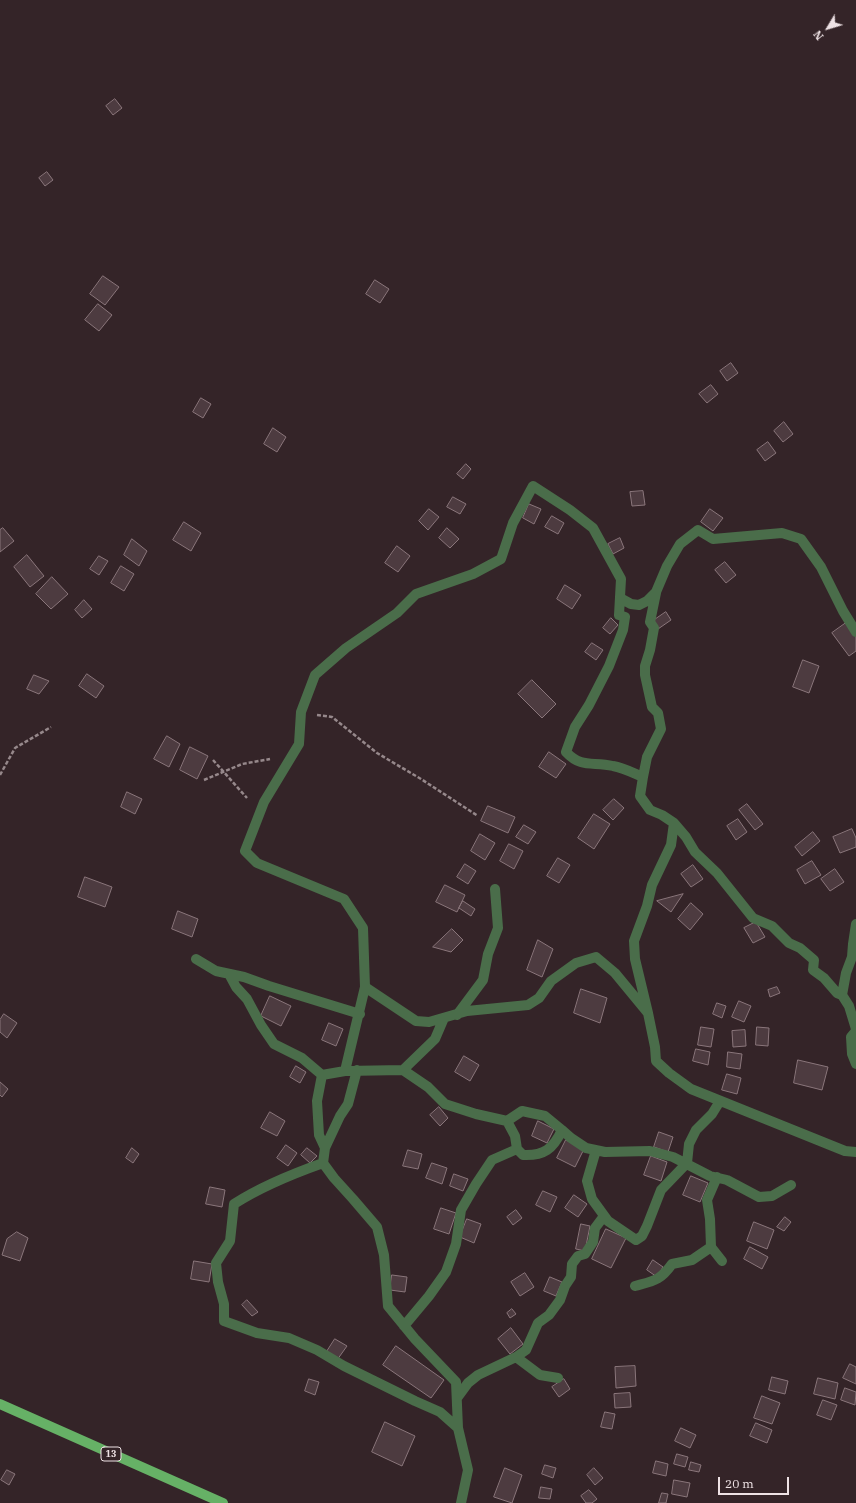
<!DOCTYPE html>
<style>
body{margin:0}
#map{position:relative;width:856px;height:1503px;overflow:hidden;background:#342428;font-family:"IBM Plex Serif",serif}
canvas{display:block}
.north{position:absolute;left:808px;top:8px;width:40px;height:40px;-webkit-text-stroke:3px #342428;paint-order:stroke;rotate:232deg;font-size:11px;font-weight:700;line-height:16px;text-align:center;color:#eee2e5}
.north::after{content:'';display:block;margin:auto;width:14px;height:18px;background:#eee2e5;clip-path:polygon(50% 0,100% 100%,50% 72%,0 100%)}
.scale{position:absolute;left:718px;top:1477px;width:71px;height:18px;box-sizing:border-box;border:2px solid #eee2e5;border-top:0;padding-left:5px;font-size:12px;line-height:14px;white-space:nowrap;color:#eee2e5;-webkit-text-stroke:3px #342428;paint-order:stroke}
</style>
<div id="map">
<canvas width="856" height="1503"></canvas>
<div class="north">N</div>
<div class="scale">20 m</div>
</div>
<script>
const context = document.querySelector('canvas').getContext('2d');
context.lineJoin = 'round';
function paint(path, color) { context.fillStyle = color; context.fill(path, 'evenodd'); }
function strokePath(path, color, width, dash) { context.strokeStyle = color; context.lineWidth = width; context.lineCap = dash ? 'butt' : 'round'; context.setLineDash(dash || []); context.stroke(path); }
function write(font, color, halo, rows, align = 'center') {
  context.font = font + ' "IBM Plex Serif",serif'; context.lineWidth = 3; context.setLineDash([]); context.textBaseline = 'middle'; context.strokeStyle = halo; context.fillStyle = color; for (const [text, x, y, turn = 0] of rows) {
    context.save(); context.translate(x, y); context.rotate((+turn || 0) * Math.PI / 180); context.textAlign = isNaN(turn) ? turn : align; if (halo) context.strokeText(text, 0, 0); context.fillText(text, 0, 0); context.restore();
  }
}
const building = new Path2D(`
 M115,99L122,108L113,115L106,106Z
 M47,172L53,180L45,186L39,178Z
 M103,276L119,287L105,305L90,294Z
 M375,280L389,289L380,303L366,294Z
 M98,304L112,315L99,331L85,320Z
 M731,363L738,373L727,381L720,371Z
 M711,385L718,394L707,403L699,394Z
 M201,398L211,404L203,418L193,412Z
 M784,422L793,434L783,442L774,431Z
 M273,428L286,437L277,452L264,444Z
 M768,442L776,453L765,461L757,450Z
 M466,464L471,469L463,479L457,474Z
 M643,491L645,505L632,506L630,492Z
 M453,497L466,504L460,514L447,507Z
 M529,504L541,509L534,524L523,518Z
 M429,509L439,517L428,530L419,521Z
 M710,509L723,518L713,531L701,522Z
 M552,516L564,523L558,534L545,527Z
 M184,522L201,533L191,551L173,540Z
 M3,528L14,541L0,552V530Z
 M447,528L459,539L450,548L439,538Z
 M620,538L624,548L613,554L608,544Z
 M132,539L147,551L139,566L124,555Z
 M397,546L410,556L398,572L385,563Z
 M27,555L44,576L30,587L14,567Z
 M99,556L108,561L99,575L90,569Z
 M725,562L736,575L726,583L715,570Z
 M121,566L134,574L124,591L111,583Z
 M52,577L68,594L51,609L36,594Z
 M565,585L581,595L572,609L557,599Z
 M84,600L92,609L82,618L75,610Z
 M666,612L671,620L658,629L653,621Z
 M611,618L618,625L610,634L603,628Z
 M846,623L856,637V651L849,656L832,633Z
 M592,643L603,650L596,660L585,652Z
 M803,660L819,666L809,693L793,687Z
 M87,674L104,686L96,698L79,686Z
 M34,675L49,681L39,694L27,689Z
 M532,680L556,704L542,718L518,694Z
 M167,736L180,744L169,767L154,759Z
 M190,747L208,756L197,779L180,770Z
 M549,752L566,764L556,778L539,767Z
 M127,792L142,799L135,814L121,807Z
 M614,799L624,808L613,820L603,810Z
 M747,804L763,824L755,830L739,810Z
 M488,806L515,817L508,833L481,821Z
 M594,814L610,824L594,849L578,838Z
 M738,819L747,832L736,840L727,826Z
 M524,825L536,832L528,844L516,837Z
 M852,829L856,838V847L840,853L833,837Z
 M813,832L820,841L802,856L795,847Z
 M480,834L495,843L485,860L471,851Z
 M509,844L523,851L514,869L500,861Z
 M558,858L570,865L559,883L547,876Z
 M812,861L821,875L805,884L797,870Z
 M465,864L476,871L468,884L457,877Z
 M693,865L703,879L691,887L681,874Z
 M835,869L844,882L830,891L821,879Z
 M85,877L112,887L105,907L78,897Z
 M445,885L465,895L457,912L436,902Z
 M683,894L671,912L657,901Z
 M463,901L475,909L471,916L459,908Z
 M691,903L703,914L690,930L678,919Z
 M178,911L198,919L192,937L172,929Z
 M756,922L765,937L753,943L744,928Z
 M452,929L463,940L451,952L433,947Z
 M538,940L553,949L542,977L527,970Z
 M777,987L780,993L770,997L768,990Z
 M581,989L607,998L600,1023L574,1013Z
 M270,996L291,1006L281,1026L261,1016Z
 M739,1001L751,1006L744,1022L732,1017Z
 M717,1003L726,1006L722,1018L713,1014Z
 M4,1014L17,1023L7,1038L0,1032V1020Z
 M329,1023L343,1029L336,1046L322,1040Z
 M701,1027L714,1029L711,1047L698,1045Z
 M757,1027L769,1028L768,1046L756,1045Z
 M745,1030L746,1046L733,1047L732,1031Z
 M696,1049L710,1052L708,1065L693,1061Z
 M728,1052L742,1054L740,1069L727,1067Z
 M464,1056L479,1065L470,1081L455,1072Z
 M798,1060L828,1067L822,1090L794,1083Z
 M296,1066L306,1072L300,1083L290,1077Z
 M727,1074L741,1078L737,1094L722,1090Z
 M0,1082L8,1089L2,1097L0,1095Z
 M439,1107L448,1118L440,1126L430,1115Z
 M270,1112L285,1121L277,1136L261,1128Z
 M538,1121L554,1129L547,1143L532,1136Z
 M659,1132L673,1137L668,1152L654,1147Z
 M566,1140L584,1149L575,1167L557,1158Z
 M286,1145L297,1153L288,1166L277,1158Z
 M132,1148L139,1154L133,1163L126,1158Z
 M307,1148L317,1156L310,1163L301,1155Z
 M408,1150L422,1154L418,1169L403,1166Z
 M651,1156L667,1162L661,1181L644,1175Z
 M432,1163L447,1168L442,1184L426,1178Z
 M454,1174L468,1179L463,1191L450,1186Z
 M691,1176L708,1183L700,1202L683,1195Z
 M210,1187L225,1190L222,1207L206,1204Z
 M543,1191L557,1197L550,1212L536,1205Z
 M574,1195L587,1204L578,1217L565,1208Z
 M441,1208L456,1213L449,1234L434,1229Z
 M516,1210L522,1218L513,1225L507,1217Z
 M785,1217L791,1222L784,1231L777,1227Z
 M467,1219L481,1224L474,1243L460,1237Z
 M754,1222L774,1230L767,1249L747,1241Z
 M581,1224L590,1226L585,1251L576,1249Z
 M606,1229L626,1238L611,1268L592,1259Z
 M17,1232L28,1238L20,1261L2,1255L7,1239Z
 M750,1247L768,1257L762,1269L744,1259Z
 M653,1260L663,1267L657,1277L647,1270Z
 M194,1261L212,1264L209,1282L191,1279Z
 M525,1273L534,1287L520,1296L511,1282Z
 M392,1275L407,1277L405,1292L390,1290Z
 M550,1277L562,1282L556,1296L544,1291Z
 M247,1300L258,1312L252,1316L242,1305Z
 M512,1309L516,1314L510,1318L507,1313Z
 M511,1328L523,1344L510,1354L498,1339Z
 M335,1339L347,1346L337,1360L326,1353Z
 M396,1346L444,1380L431,1398L383,1365Z
 M850,1364L856,1367V1384L843,1378Z
 M635,1366L636,1386L616,1388L615,1367Z
 M772,1377L788,1381L785,1394L769,1390Z
 M818,1378L838,1383L835,1399L814,1394Z
 M309,1379L319,1382L315,1395L305,1391Z
 M564,1379L570,1389L559,1397L552,1387Z
 M845,1388L856,1392L855,1405L841,1400Z
 M630,1393L631,1407L615,1408L614,1394Z
 M762,1396L780,1403L772,1424L754,1418Z
 M823,1400L837,1405L831,1420L817,1415Z
 M605,1412L615,1414L612,1429L601,1427Z
 M385,1422L415,1436L402,1466L372,1452Z
 M756,1423L772,1430L767,1443L750,1436Z
 M681,1428L696,1435L690,1448L675,1441Z
 M677,1454L688,1457L685,1467L674,1464Z
 M656,1461L668,1464L666,1476L653,1473Z
 M691,1462L701,1465L699,1472L689,1470Z
 M545,1465L556,1468L553,1478L542,1474Z
 M505,1468L522,1475L512,1503L494,1497Z
 M594,1468L603,1478L595,1485L587,1475Z
 M7,1470L15,1474L9,1485L1,1480Z
 M674,1480L690,1483L687,1497L672,1494Z
 M541,1487L552,1489L550,1499L539,1498Z
 M589,1490L597,1499L592,1503H586L581,1496Z
 M662,1493L668,1494L666,1503H659Z`);
paint(building, '#4d3b40');
strokePath(building, '#8a767b', 1);
strokePath(new Path2D(`
 M317,715L332,717L377,753L421,779L478,816
 M213,760L247,798
 M0,775L15,748L51,727
 M204,780L242,764L270,759`), '#96888b', 2.5, [4, 2]);
strokePath(new Path2D(`
 M620,598L631,604L639,605L647,601L656,592L667,566L680,544L698,530L713,539L782,533L801,539L821,567L843,611L856,632
 M643,777L647,757L661,729L658,713L652,707L645,675V666L650,650L654,628L650,622L656,593
 M674,823L686,837L695,852L717,873L753,918L772,926L789,943L800,948L814,960L813,970L824,978L837,993L842,995
 M856,924L853,944L852,957L846,973L842,995L849,1006L856,1029
 M196,959L216,971L244,977L269,986L360,1014
 M229,974L236,987L247,999L261,1025L274,1044L302,1058L322,1075
 M365,987L416,1021L429,1022L467,1011L528,1005L539,998L551,981L576,963L596,957L615,973L648,1013L655,1047L656,1061L669,1073L691,1089L845,1151L856,1152
 M457,1015L483,980L488,954L498,928L495,889
 M856,1031L851,1037L852,1054L856,1064
 M403,1070L428,1087L445,1104L476,1114L507,1121L522,1111L545,1116L562,1130C553,1149 544,1156 523,1155L517,1149L515,1136L507,1121
 M345,1071L403,1070L435,1039L444,1018
 M562,1130L571,1138L586,1148L605,1152L650,1151L673,1157L710,1176L727,1180L759,1197L772,1196L791,1185
 M325,1148L340,1116L348,1104L357,1070
 M596,1150L587,1181L592,1199L608,1221L636,1240L642,1236L647,1226L661,1190L687,1163L689,1144L696,1130L712,1114L720,1101
 M323,1163C292,1174 262,1186 234,1204L230,1241L216,1263L218,1282L224,1304V1321L257,1333L289,1338L317,1350L344,1366L415,1401L440,1412L458,1428
 M717,1177L707,1200L710,1219L711,1247L722,1261
 M635,1286C653,1281 660,1281 672,1264L692,1260L711,1247
 M404,1326L429,1296L446,1272L456,1244L461,1210L476,1184L492,1160L517,1149
 M516,1357L540,1375L558,1378
 M457,1398L468,1383L478,1375L516,1357L526,1350L538,1323L549,1315L560,1300L565,1286L571,1277L572,1264L578,1256L585,1254L593,1242L595,1228L604,1216
 M461,1503L468,1470L458,1428L456,1382L415,1339L388,1306L384,1255L377,1227L353,1199L334,1178L323,1163L325,1148L319,1135L317,1101L322,1075L345,1071L365,987L363,928L344,899L257,863L245,851L264,802L299,744L301,712L315,675L346,648L397,613L416,594L473,574L501,559L513,523L533,486L570,510L593,528L621,579L619,615L625,617L623,630L609,666L589,705L575,727L566,752C582,769 593,761 613,766C624,768 633,773 643,777L640,796L650,810L662,815L674,823L671,845L652,885L647,906L634,941L635,959L648,1013`), '#4a6d4a', 10);
strokePath(new Path2D(`
 M0,1404L223,1503`), '#66b166', 10);
for (const [x, y, w] of [
 [111,1454,20]
]) { const box = new Path2D(); box.roundRect(x - w / 2, y - 7, w, 14, 3); context.fillStyle = '#342428'; context.fill(box); strokePath(box, '#eee2e5', 1); }
write('bold 9px', '#eee2e5', null, [
 ["13",111,1454]
]);
</script>
